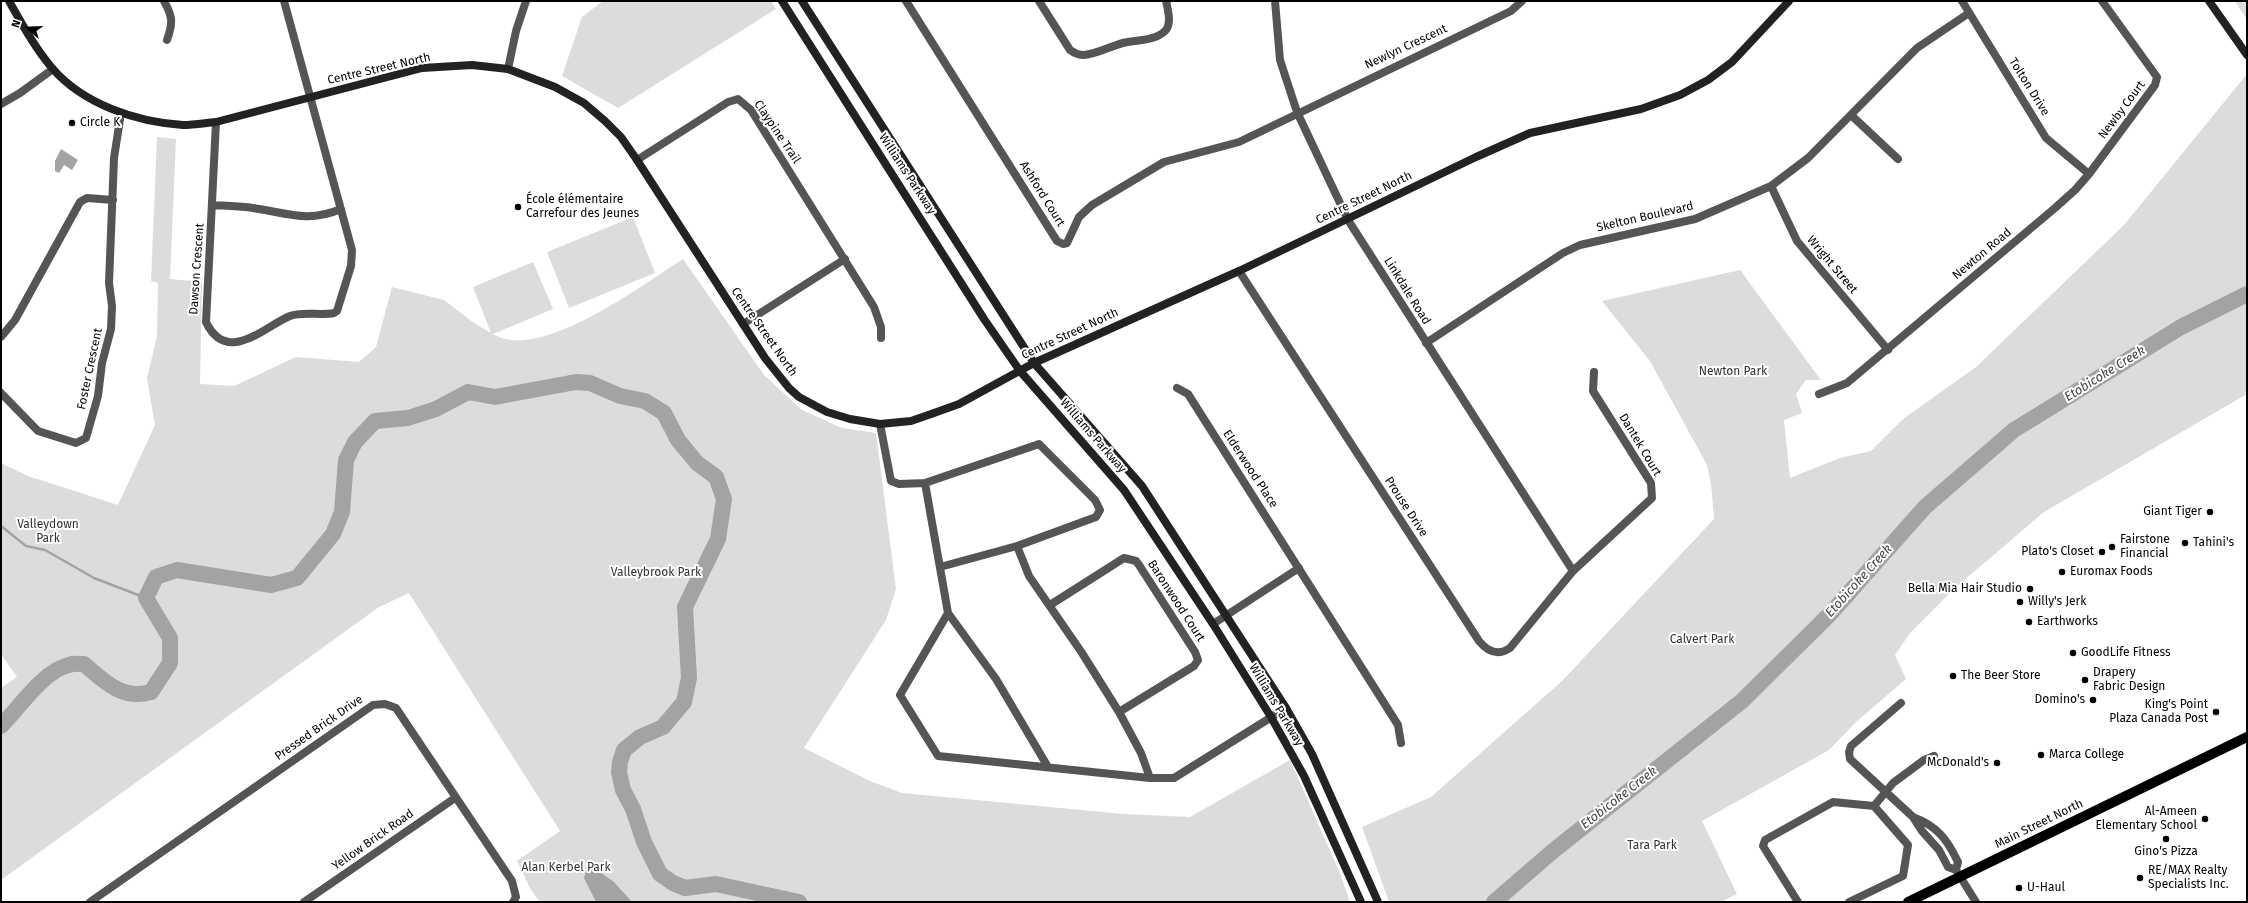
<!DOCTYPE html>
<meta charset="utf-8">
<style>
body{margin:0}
#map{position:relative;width:2248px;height:903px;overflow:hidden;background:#fff;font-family:"Fira Sans",sans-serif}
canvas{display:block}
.frame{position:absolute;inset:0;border:2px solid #000;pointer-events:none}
.north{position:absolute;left:8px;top:8px;width:40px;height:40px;-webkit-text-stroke:3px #fff;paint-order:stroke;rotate:289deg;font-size:11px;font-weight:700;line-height:16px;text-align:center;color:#000}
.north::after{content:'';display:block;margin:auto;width:14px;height:18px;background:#000;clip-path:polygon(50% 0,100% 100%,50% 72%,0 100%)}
</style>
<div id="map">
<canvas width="2248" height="903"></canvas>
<div class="frame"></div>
<div class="north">N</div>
</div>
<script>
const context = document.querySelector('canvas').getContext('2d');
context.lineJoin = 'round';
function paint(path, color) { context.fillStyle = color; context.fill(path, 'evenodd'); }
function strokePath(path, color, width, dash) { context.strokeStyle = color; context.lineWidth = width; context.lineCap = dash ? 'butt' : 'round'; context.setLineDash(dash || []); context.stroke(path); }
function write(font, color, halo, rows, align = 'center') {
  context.font = font + ' "Fira Sans",sans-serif'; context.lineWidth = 4; context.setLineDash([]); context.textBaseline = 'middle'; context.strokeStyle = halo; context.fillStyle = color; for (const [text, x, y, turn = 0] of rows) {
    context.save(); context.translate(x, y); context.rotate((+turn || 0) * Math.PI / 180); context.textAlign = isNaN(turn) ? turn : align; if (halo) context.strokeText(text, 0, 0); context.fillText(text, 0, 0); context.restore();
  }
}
paint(new Path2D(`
 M603,1H771L776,9L618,108L562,76L582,17Z
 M2235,1H2247V20Z
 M2247,74V394L2044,512L1955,588L1910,633L1895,655L1906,679L1856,722L1829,750L1702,821L1737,894L1721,902H1389L1362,827L1431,797L1562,681L1714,519L1711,484L1707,465L1650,361L1602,301L1740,270L1821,380H1806L1796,394L1802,413L1784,420L1790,478L1840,458L1871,451L1903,419L1976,367L2124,225Z
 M157,137L176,139L170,279L202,282L200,384L234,386L296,357L359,362L376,347L392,287L444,300L474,323L491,333L473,287L533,262L553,309L493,334C540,363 643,284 683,259L764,375L802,410L842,428L876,433L896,589L886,620L804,748L870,781L902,793L1124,814L1190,817L1290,760L1339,871L1350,902H540L531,890L517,861L560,831L409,593L379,607L1,880V688L17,677L1,654V463L28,476L118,505L155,425L147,378L157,336L158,283L151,281Z
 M633,217L655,273L569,308L547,252Z`), '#dcdcdc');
paint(new Path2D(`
 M61,149L78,160L72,170L64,165L59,173L55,171V161Z
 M594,868L614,882L632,902H596L584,878L586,871Z`), '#a3a3a3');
strokePath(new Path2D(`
 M1,526L26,546L45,550L94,578L146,598`), '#a3a3a3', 2.5);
strokePath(new Path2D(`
 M1,726C19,708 44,670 69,665C73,663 80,664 84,664C105,682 122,700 151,692L170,663V638L146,598L156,577L177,570L271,585L297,578L333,534L342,512L346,460L355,442L375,421L408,418L436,409L468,392L495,397L576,382L590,383L620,396L645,401L664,413L678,440L697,463L716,477L724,499L718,539L685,607L689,678L684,702L663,727L640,737L624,750L620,762L619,772L623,790L633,809L644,842L660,874L673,883L685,888L716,884L799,902
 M1494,902L1553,851L1742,701L1831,613L1925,507L2014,430L2181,327L2247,294`), '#a3a3a3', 16);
strokePath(new Path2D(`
 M164,1C173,17 173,23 167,40
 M906,1L1057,241L1063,244L1067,243L1079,217L1092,205L1164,162L1239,142L1511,11L1522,1
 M1039,1L1070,50C1074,53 1078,55 1084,55C1097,54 1111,46 1123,43C1136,40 1155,41 1165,31C1172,24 1168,10 1166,1
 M1275,1L1280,60L1297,112L1348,220L1573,571
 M1962,1L2046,138L2089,174
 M508,69L516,31L526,1
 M1,104L20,93L53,69
 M1851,115L1898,159
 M216,122L206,322C227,366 265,326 290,316C303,311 320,316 334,313L337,311L351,266L352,250L284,1
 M637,160L728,102L738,99L751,110L874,307L881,327V338
 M1771,186L1797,241L1888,350
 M213,205C226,206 240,206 253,208C287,213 308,223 341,209
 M1239,271L1479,641C1488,652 1498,656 1510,648L1573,571L1652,498L1651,483L1593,391L1594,372
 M743,324L845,259
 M1,337L15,320L80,202L87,198L113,200
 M1426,343L1563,253L1580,245L1695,219L1771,186L1808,158L1917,48L1969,13
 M1177,388L1188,394L1398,725L1401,743
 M1,393L38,431L76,443L86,438L98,396L102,363L111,329L112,306L109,283L114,158L121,113
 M1819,394L1847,383L2055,208L2075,190L2089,174L2155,85L2157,77L2102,1
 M880,424L891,481L899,484L925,483L1039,444L1095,500L1100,510L1096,517L1017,546L940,567
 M925,483L948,613L996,679L1048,767
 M1017,546L1029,576L1082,653L1119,712L1141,753L1150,778
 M1050,605L1124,558L1136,561L1139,565L1195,652L1198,660L1194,666L1119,712
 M948,613L900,695L938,756L1150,778H1174L1286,708
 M1213,624L1299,568
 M1901,703L1851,746L1849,752L1850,759L1913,817L1922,831L1939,850L1948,867L1956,870
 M1874,806L1893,783L1924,760L1934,756
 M1913,817C1937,826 1947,839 1958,862L1956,870L1976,902
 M90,902L373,705L385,704L396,708L512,881L516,897L513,902
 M304,902L455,798
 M1798,902L1763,846L1765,840L1833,802L1874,806L1908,845L1903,876L1849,902`), '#555', 8);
strokePath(new Path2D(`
 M9,1C22,24 35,48 52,68C83,104 136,122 183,125C194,125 205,123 216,122L422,68L472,65L508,69L555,87L584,103L605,121L621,137L637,160L765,358L789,388L799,397L827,412L850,419L880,424L911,421L934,413L959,404L1034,363L1239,271L1476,157L1530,133L1641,109L1680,95L1708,80L1732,62L1789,1
 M782,1L984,319L1020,371L1124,490L1213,624L1271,717L1304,776L1361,902
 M802,1L1034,363L1142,486L1286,708L1312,754L1378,902
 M2209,1L2247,55`), '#222', 8);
strokePath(new Path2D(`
 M1908,902L2247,737`), '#000', 10);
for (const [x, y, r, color] of [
 [72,123,4,"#000"],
 [518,207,4,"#000"],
 [2210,512,4,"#000"],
 [2185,543,4,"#000"],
 [2112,547,4,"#000"],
 [2102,552,4,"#000"],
 [2062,572,4,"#000"],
 [2030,589,4,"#000"],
 [2020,602,4,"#000"],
 [2029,622,4,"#000"],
 [2073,653,4,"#000"],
 [1953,676,4,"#000"],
 [2085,680,4,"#000"],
 [2093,700,4,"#000"],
 [2216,712,4,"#000"],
 [2041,755,4,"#000"],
 [1997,763,4,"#000"],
 [2205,819,4,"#000"],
 [2166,839,4,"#000"],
 [2140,878,4,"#000"],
 [2019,888,4,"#000"]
]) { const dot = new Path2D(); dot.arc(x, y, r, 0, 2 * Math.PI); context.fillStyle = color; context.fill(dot); strokePath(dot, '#fff', 1.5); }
write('12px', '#000', '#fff', [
 ["Newlyn Crescent",1406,47,-25],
 ["Centre Street North",379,69,-13],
 ["Tolton Drive",2029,87,58],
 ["Newby Court",2122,110,-53],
 ["Claypine Trail",777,132,56],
 ["Williams Parkway",907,174,57],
 ["Ashford Court",1042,194,58],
 ["Centre Street North",1364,198,-26],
 ["Skelton Boulevard",1645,217,-13],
 ["Newton Road",1982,254,-40],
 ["Wright Street",1832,265,50],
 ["Dawson Crescent",197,269,-86],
 ["Linkdale Road",1407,291,58],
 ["Centre Street North",764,332,55],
 ["Centre Street North",1070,334,-25],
 ["Foster Crescent",90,369,-78],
 ["Williams Parkway",1093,436,49],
 ["Dantek Court",1640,445,59],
 ["Elderwood Place",1250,469,57],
 ["Prouse Drive",1406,507,57],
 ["Baronwood Court",1176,601,57],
 ["Williams Parkway",1276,705,59],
 ["Pressed Brick Drive",319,728,-35],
 ["Main Street North",2039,824,-26],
 ["Yellow Brick Road",373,840,-35]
]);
write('12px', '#000', '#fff', [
 ["Circle K",80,123],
 ["École élémentaire",526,200],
 ["Carrefour des Jeunes",526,214],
 ["Giant Tiger",2202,512,"right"],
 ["Fairstone",2120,540],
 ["Financial",2120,554],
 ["Tahini's",2193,543],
 ["Plato's Closet",2094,552,"right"],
 ["Euromax Foods",2070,572],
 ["Bella Mia Hair Studio",2022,589,"right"],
 ["Willy's Jerk",2028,602],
 ["Earthworks",2037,622],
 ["GoodLife Fitness",2081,653],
 ["Drapery",2093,673],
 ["Fabric Design",2093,687],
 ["The Beer Store",1961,676],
 ["Domino's",2085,700,"right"],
 ["King's Point",2208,705,"right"],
 ["Plaza Canada Post",2208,719,"right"],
 ["Marca College",2049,755],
 ["McDonald's",1989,763,"right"],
 ["Al-Ameen",2197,812,"right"],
 ["Elementary School",2197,826,"right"],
 ["Gino's Pizza",2166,852,"center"],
 ["RE/MAX Realty",2148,871],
 ["Specialists Inc.",2148,885],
 ["U-Haul",2027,888]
], 'left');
write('12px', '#333', '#fff', [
 ["Newton Park",1733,372],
 ["Valleydown",48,525],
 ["Park",48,539],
 ["Valleybrook Park",656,573],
 ["Calvert Park",1702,640],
 ["Tara Park",1652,846],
 ["Alan Kerbel Park",566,868]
]);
write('italic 13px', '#444', '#fff', [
 ["Etobicoke Creek",2105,374,-32],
 ["Etobicoke Creek",1859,581,-48],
 ["Etobicoke Creek",1619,798,-38]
]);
</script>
